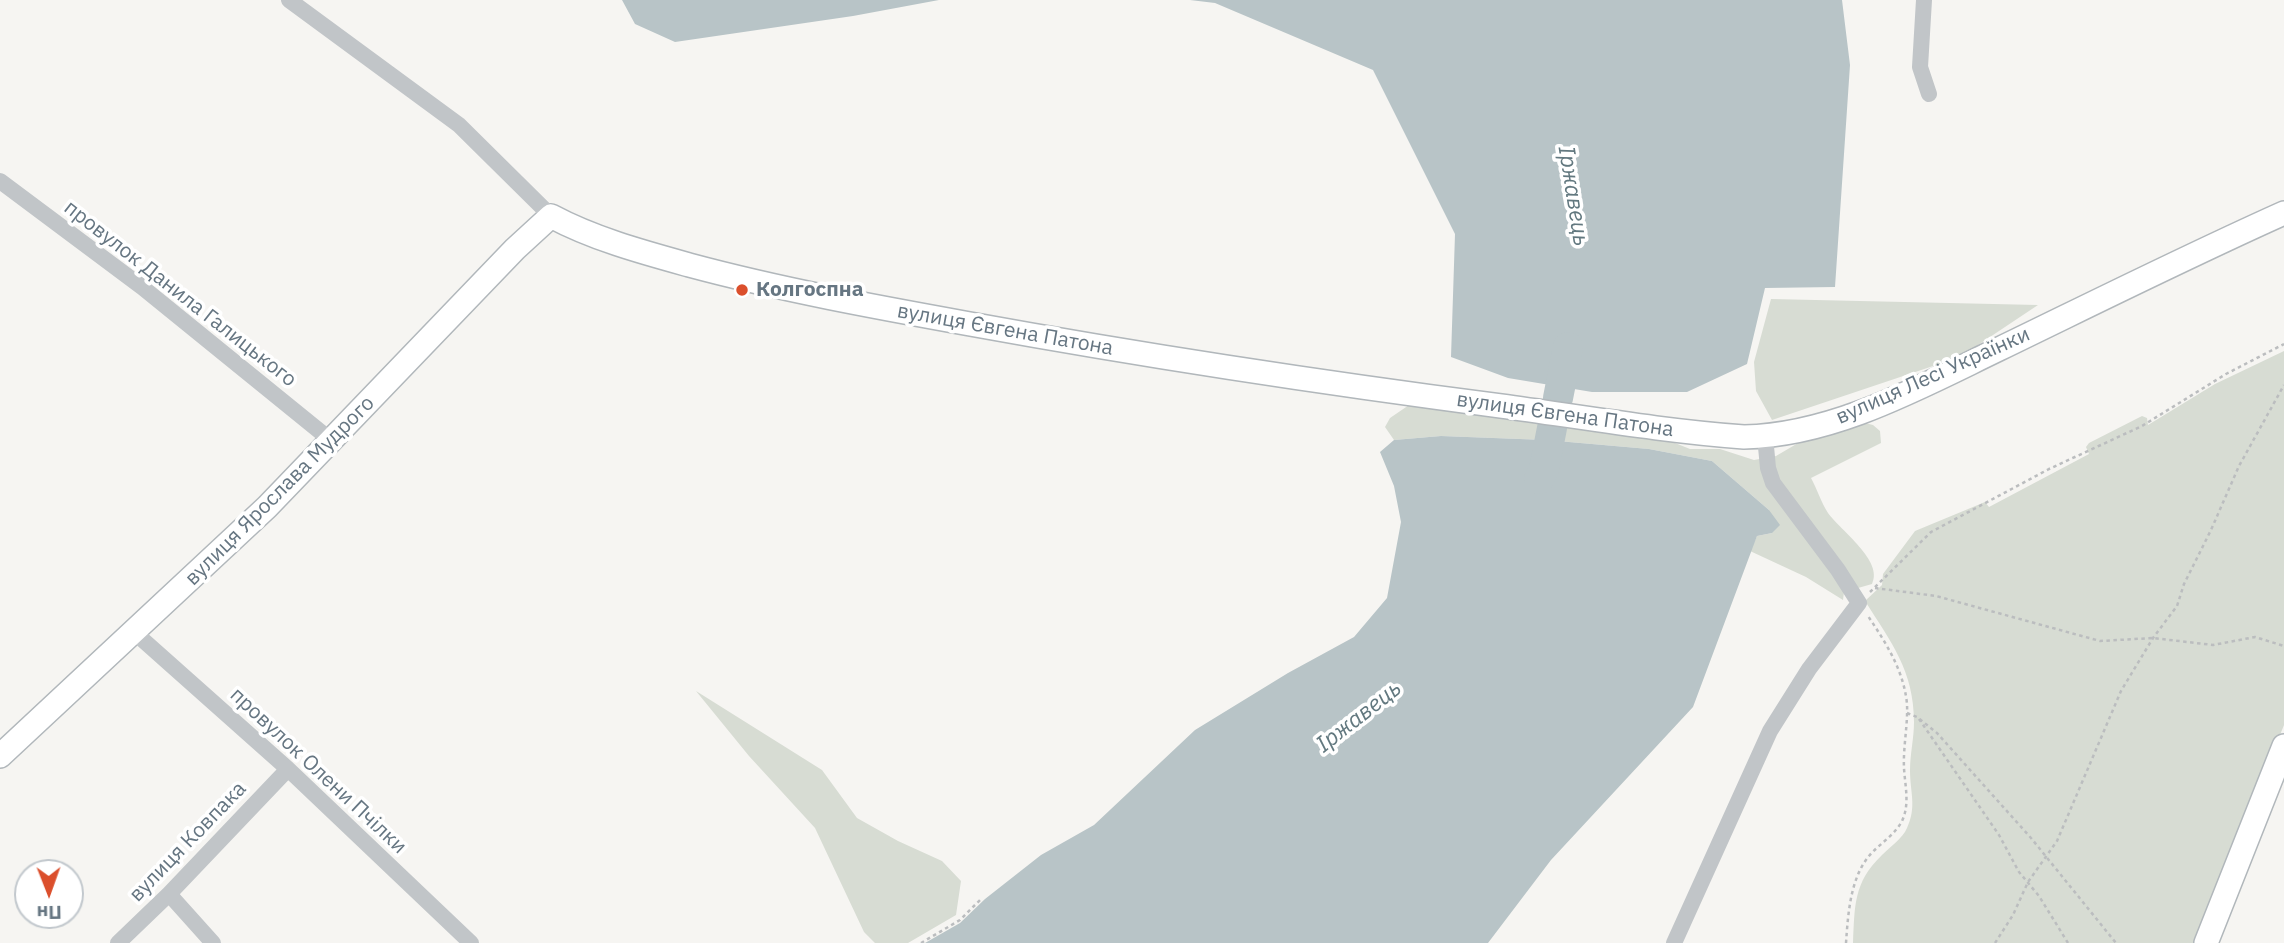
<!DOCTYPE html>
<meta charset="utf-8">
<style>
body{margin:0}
#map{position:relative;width:2284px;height:943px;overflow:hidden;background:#f6f5f2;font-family:"IBM Plex Sans",sans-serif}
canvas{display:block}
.north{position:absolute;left:14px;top:859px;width:70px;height:70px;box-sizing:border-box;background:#fff;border:2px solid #c2c8cd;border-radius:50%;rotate:179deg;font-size:19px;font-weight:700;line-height:28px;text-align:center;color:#667682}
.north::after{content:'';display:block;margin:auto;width:24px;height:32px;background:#db4f2c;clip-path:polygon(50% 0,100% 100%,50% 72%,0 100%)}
</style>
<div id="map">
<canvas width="2284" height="943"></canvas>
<div class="north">Пн</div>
</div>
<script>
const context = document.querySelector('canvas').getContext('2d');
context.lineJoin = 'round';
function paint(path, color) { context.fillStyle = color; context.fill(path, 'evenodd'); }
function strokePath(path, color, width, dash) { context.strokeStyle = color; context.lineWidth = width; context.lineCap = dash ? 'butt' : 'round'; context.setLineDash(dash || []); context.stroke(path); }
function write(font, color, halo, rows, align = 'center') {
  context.font = font + ' "IBM Plex Sans",sans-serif'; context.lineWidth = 7; context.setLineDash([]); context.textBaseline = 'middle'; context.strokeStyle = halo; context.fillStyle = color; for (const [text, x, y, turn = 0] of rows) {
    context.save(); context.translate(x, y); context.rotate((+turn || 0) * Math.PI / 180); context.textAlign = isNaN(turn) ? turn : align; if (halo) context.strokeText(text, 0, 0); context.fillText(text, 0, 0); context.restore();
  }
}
paint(new Path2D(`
 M1771,299L2038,305L1960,357L1772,420L1756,391L1754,362Z
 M2284,351V725L2196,943H1853C1855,906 1853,883 1882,855C1890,847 1903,838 1907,828C1917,806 1910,793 1910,770C1910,754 1914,738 1914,722C1914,671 1891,642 1865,601L1882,585L1883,574L1915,531L1985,502L1989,507L2089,454L2086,447L2089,443L2142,416L2147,418L2148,425L2215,384Z
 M1412,403L1670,441L1690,449H1720L1754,460L1776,456L1805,439L1861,422L1873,425L1880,431L1881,443L1811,478C1817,489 1821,502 1828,513C1841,531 1884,561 1872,584L1844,592L1843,600L1806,577L1750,551L1757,536L1772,533L1769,510L1712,461L1649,449L1546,440L1441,436L1394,440L1385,427L1390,418Z
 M696,691L822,770L857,818L898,841L942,861L961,881L956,915L908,943H875L864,932L815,828L749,756Z`), '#d7dcd3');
paint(new Path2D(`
 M622,0H939L853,16L675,42L635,24Z
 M1190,0H1842L1850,65L1835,287L1765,288L1747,364L1687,392H1592L1508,378L1451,357L1455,234L1373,70L1215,3Z
 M1441,436L1546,440L1649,449L1712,461L1769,510L1780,525L1772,533L1757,536L1693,707L1551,860L1488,943H925L960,923L985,899L1041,855L1094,825L1195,730L1288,673L1354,637L1387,598L1401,522L1394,486L1380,452L1394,440Z`), '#b8c4c7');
strokePath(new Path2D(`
 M1558,398L1568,347
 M1539,479L1544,469L1552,428`), '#b8c4c7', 30);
const secondary = new Path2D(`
 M0,756L267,507L515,249L551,216C594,239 642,252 689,265C782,290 876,307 970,324C1146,356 1324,383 1501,406C1582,417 1663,431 1744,437C1834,435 1920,387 1999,349C2094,303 2188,256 2284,213
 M2206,943L2284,746`);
strokePath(secondary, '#b1b7bb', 26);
strokePath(new Path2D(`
 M1875,588L1936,596L2100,641L2153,638L2213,645L2255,637L2284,646
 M1870,592L1931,532L2049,469L2142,426L2226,374L2284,344
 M1907,713L1917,717L1937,733L2031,838L2116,943
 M1919,719L1999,835L2019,872L2039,896L2068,943
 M921,943L960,920L980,900
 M1846,943C1848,915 1850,879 1869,856C1879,844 1894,836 1902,821C1910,804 1905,786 1904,768C1903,747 1908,725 1907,704C1904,671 1886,643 1868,616
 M1995,943L2013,915L2028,882L2057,841L2121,691L2153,638L2177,606L2184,584L2211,530L2239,466L2284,385`), '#bbbdbf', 2.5, [3.5, 3.5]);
strokePath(new Path2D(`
 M289,0L459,125L551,216
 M1924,0L1920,67L1929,94
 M0,181L142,287L333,442
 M134,632L288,769L471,943
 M169,894L213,943
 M118,943L169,894L288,769
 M1674,943L1770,731L1809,669L1859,603L1838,570L1773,483L1768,468L1765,436`), '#c1c5c8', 16);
strokePath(secondary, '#fff', 23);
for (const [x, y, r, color] of [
 [742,290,7,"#db4f2c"]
]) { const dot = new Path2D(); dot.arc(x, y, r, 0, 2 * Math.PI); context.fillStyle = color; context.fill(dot); strokePath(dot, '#fff', 2.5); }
write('bold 21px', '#667682', '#fff', [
 ["Колгоспна",756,290]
], 'left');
write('21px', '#667682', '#fff', [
 ["провулок Данила Галицького",180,294,38],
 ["вулиця Євгена Патона",1005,330,10],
 ["вулиця Лесі Українки",1933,376,-24],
 ["вулиця Євгена Патона",1565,415,8],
 ["вулиця Ярослава Мудрого",280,491,-45],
 ["провулок Олени Пчілки",318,771,43],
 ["вулиця Ковпака",188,842,-46]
]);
write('italic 23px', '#62787f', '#fff', [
 ["Іржавець",1573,196,81],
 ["Іржавець",1359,717,-38]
]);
</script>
